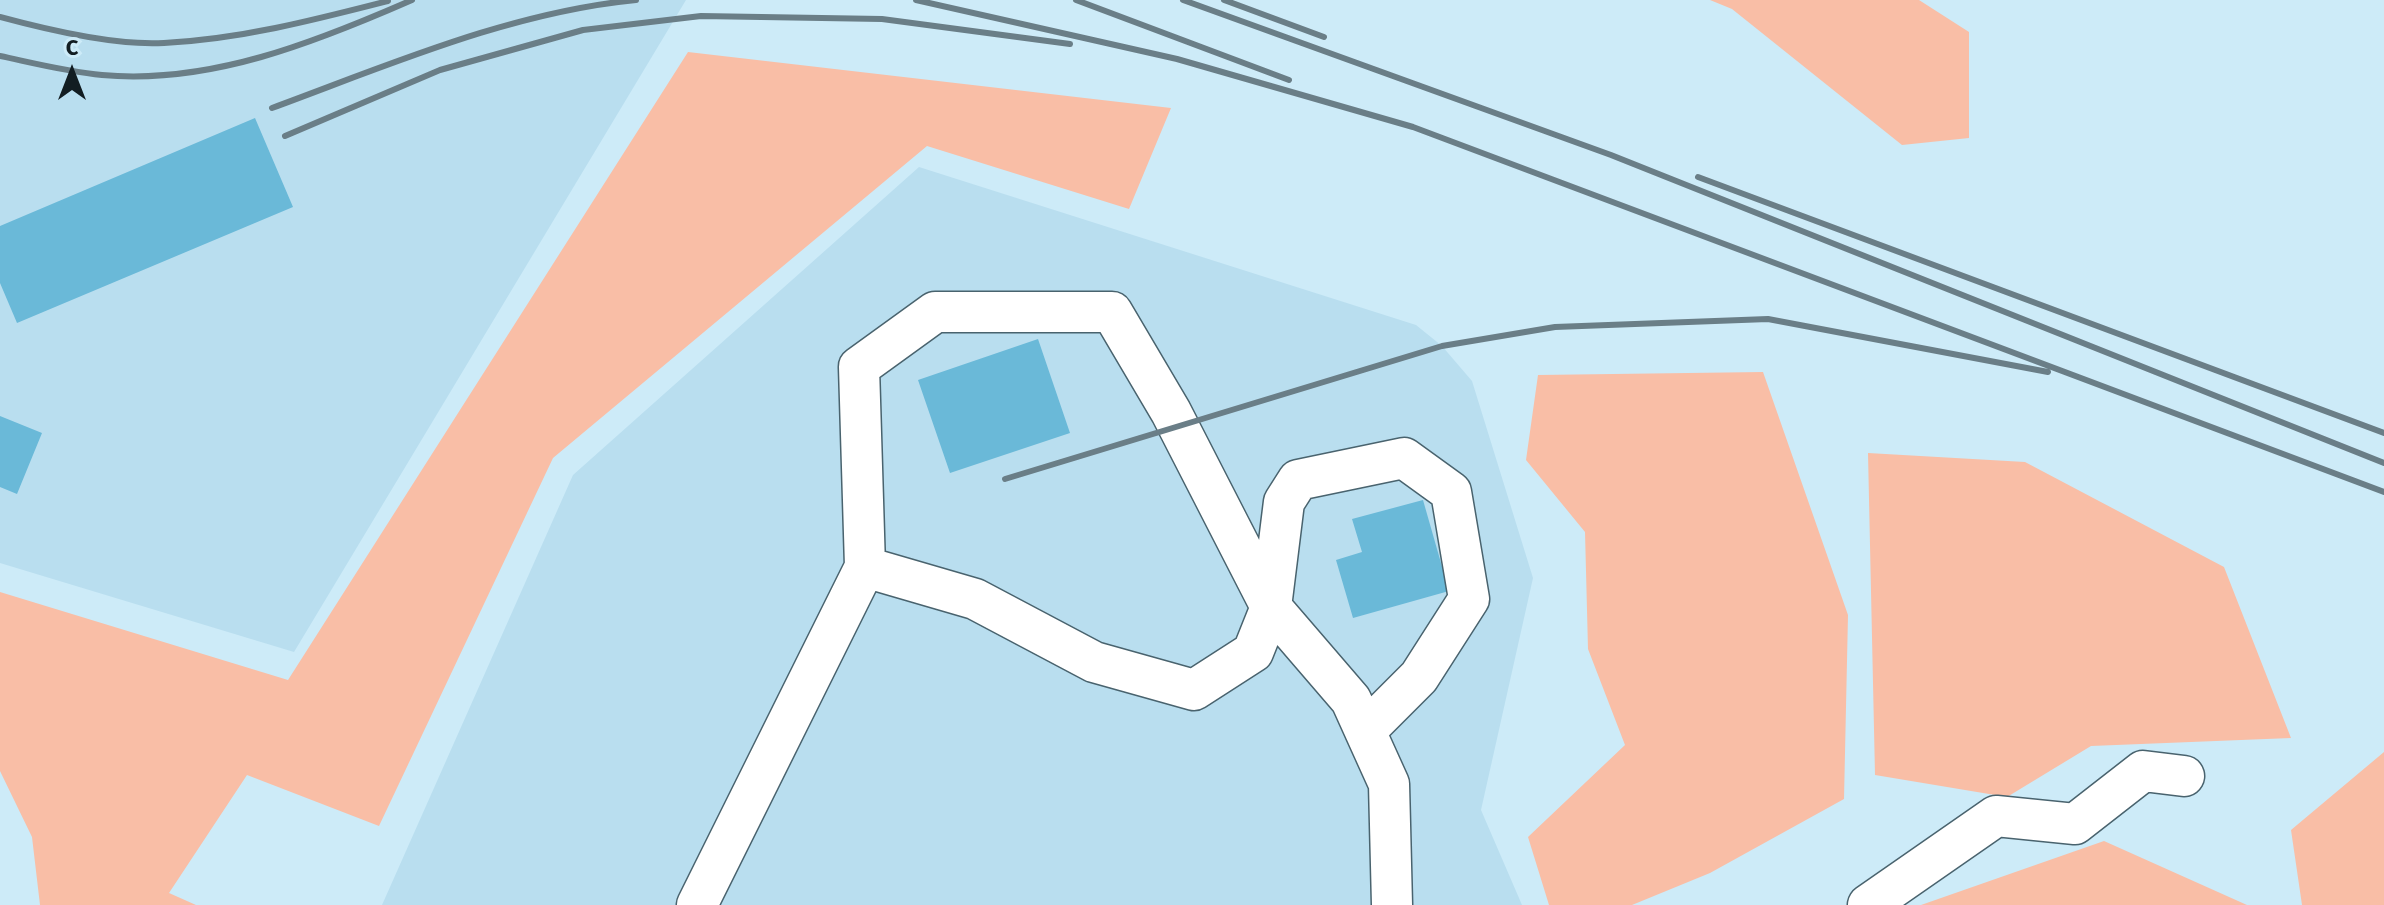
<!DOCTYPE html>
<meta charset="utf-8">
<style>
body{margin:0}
#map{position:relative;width:2384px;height:905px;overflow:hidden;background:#cdebf8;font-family:"Fira Sans",sans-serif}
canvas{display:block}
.north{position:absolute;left:32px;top:32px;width:80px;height:80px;-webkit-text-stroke:6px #cdebf8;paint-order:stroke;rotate:0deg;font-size:22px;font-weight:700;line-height:32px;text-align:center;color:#121d22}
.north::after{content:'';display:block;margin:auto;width:28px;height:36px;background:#121d22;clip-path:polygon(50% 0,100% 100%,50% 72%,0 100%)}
</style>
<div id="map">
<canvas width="2384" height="905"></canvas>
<div class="north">С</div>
</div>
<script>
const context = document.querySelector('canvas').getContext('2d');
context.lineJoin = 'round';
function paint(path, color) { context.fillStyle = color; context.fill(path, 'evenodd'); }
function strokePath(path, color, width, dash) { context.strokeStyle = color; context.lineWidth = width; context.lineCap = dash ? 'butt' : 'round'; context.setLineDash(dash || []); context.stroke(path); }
paint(new Path2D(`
 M0,0H686L294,652L0,563Z
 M919,167L1416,325L1442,346L1472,381L1533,578L1481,810L1522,905H382L573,475Z`), '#b9deef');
paint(new Path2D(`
 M1710,0H1919L1969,32V138L1902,145L1732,9Z
 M688,52L1171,108L1129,209L927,146L553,458L379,826L247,775L169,893L196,905H40L32,837L0,771V592L288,680Z
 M1763,372L1848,615L1844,799L1710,873L1632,905H1549L1528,837L1625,745L1588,649L1585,532L1526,460L1538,375Z
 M1868,453L2025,462L2224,567L2291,738L2091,746L2007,797L1875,775Z
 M2384,752V905H2302L2291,830Z
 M2104,841L2247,905H1921Z`), '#f9bea6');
paint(new Path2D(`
 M255,118L293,207L17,323L0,283V226Z
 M1038,339L1070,433L950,473L918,380Z
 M0,416L42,433L17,494L0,487Z
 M1423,500L1449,591L1353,618L1336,560L1362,552L1352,519Z`), '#6ab9d8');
const minor = new Path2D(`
 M865,567L975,599L1094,662L1194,690L1253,652L1271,607L1284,502L1298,480L1404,458L1451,492L1469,599L1419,677L1365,731
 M697,905L865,567L859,367L935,312H1112L1171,412L1271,607L1351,700L1389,784L1392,905
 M1868,905L1996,816L2075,824L2143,771L2184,776`);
strokePath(minor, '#49636e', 43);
strokePath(minor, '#fff', 40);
strokePath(new Path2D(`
 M916,0L1177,59L1413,127L2384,492
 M1076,0L1289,80
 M1183,0L1611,155L2384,463
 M1224,0L1324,37
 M0,17C48,30 114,46 164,43C241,39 314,20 388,1
 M0,56C33,63 68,72 102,75C209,85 316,42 412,0
 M272,108C389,65 511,12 636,0
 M285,136L440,70L583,30L701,16L882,19L1070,44
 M1698,177L2384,433
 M1005,479L1442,346L1555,327L1768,319L2048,372`), '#6a7e87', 6);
</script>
